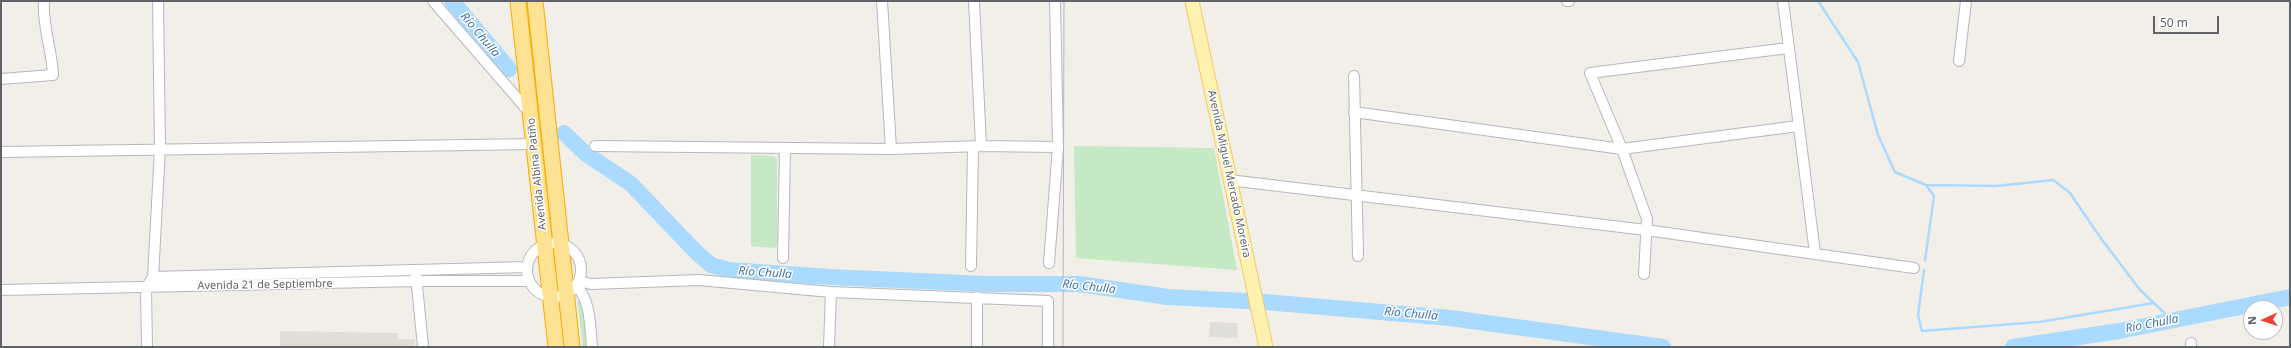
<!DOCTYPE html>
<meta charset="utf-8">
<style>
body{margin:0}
#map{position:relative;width:2291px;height:348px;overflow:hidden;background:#f1efe8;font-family:"Noto Sans",sans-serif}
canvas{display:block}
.frame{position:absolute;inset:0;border:2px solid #5f6368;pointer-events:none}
.north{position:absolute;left:2243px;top:300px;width:40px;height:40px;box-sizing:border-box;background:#fff;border:1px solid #bfc1c3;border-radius:50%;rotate:267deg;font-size:11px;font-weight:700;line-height:16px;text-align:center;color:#5f6368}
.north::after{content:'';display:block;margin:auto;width:14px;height:18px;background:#ea4335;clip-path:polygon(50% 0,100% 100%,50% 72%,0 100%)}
.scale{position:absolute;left:2153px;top:16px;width:66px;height:18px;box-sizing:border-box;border:2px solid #5f6368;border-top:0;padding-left:5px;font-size:12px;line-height:14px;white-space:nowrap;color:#5f6368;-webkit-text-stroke:3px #fff;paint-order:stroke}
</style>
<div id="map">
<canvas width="2291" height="348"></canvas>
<div class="frame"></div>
<div class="north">N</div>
<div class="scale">50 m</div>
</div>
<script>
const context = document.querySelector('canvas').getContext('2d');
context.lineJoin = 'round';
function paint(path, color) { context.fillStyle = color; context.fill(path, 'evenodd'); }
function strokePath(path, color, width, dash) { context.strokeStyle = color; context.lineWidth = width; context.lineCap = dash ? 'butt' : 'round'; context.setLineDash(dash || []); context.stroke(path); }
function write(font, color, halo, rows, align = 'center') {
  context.font = font + ' "Noto Sans",sans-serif'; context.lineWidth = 3; context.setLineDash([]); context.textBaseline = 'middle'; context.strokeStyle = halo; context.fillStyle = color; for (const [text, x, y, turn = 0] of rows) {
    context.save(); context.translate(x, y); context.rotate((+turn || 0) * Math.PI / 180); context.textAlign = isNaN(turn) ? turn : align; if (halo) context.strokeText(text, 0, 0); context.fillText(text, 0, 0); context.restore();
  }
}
paint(new Path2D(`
 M1210,322L1238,323L1237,338L1209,337Z`), '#e0deda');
paint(new Path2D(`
 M280,331L397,333L398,339H415V347H280Z`), '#e1ded6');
paint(new Path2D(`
 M1074,146L1214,148L1237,270L1076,258Z
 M751,155L774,156L777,159V244L775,248L751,246Z
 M581,300L589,347H583L577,301Z`), '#c5e8c5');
strokePath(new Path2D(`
 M1818,1L1858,62L1878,135L1895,172L1926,185L1934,196L1925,260
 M1926,185L1996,186L2053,180L2070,193L2100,237L2140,290L2172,320
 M1924,270L1918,315L1922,331L2039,322L2154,303`), '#aadaff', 2.5);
strokePath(new Path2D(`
 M452,1L509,69
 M564,133L586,154L631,184L696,252L711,265L729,270L830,277L987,284H1079L1168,297L1265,302L1450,318L1663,347
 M2013,347L2119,331L2290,297`), '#aadaff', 16);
const minor = new Path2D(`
 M433,1L530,113
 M882,1L891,149
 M974,1L981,146
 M1567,1H1569
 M1783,1L1815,253
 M1959,61L1966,1
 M1354,76L1358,256
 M1,79L53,75C52,49 42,26 44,1
 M1354,112L1622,149L1798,126
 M595,146L891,149L981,146L1058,147
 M1,152L534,144
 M1229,180L1646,230L1914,268
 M527 270a27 27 0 1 1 54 0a27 27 0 1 1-54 0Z
 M783,258L785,148
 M1049,263L1058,147L1055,1
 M971,266L973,147
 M1644,274L1647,219L1622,149L1590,73L1788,48
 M416,275L423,347
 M153,277L527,267
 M579,281L591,284L699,280L831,292L1048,301V347
 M577,286C591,303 590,326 592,347
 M1,290L417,281H529
 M147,347L146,288L153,277L160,149L158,1
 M829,347L831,292
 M977,347V297
 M2191,347V343`);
const major = new Path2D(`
 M1192,1L1266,347`);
const highway = new Path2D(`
 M518,1L556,347
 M535,1L572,347`);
strokePath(minor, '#b5b8bc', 12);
strokePath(major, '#f2c960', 15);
strokePath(highway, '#f9ab00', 17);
strokePath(minor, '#fff', 10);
strokePath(major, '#fff2af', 13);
strokePath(highway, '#fde293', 15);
strokePath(new Path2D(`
 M1063,347L1064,1`), '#b6b7b8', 1);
write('11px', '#5f6368', '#fff', [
 ["Avenida Albina Patiño",537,174,-96],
 ["Avenida Miguel Mercado Moreira",1229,174,78],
 ["Avenida 21 de Septiembre",265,285,-1]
]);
write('italic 12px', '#4174aa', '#fff', [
 ["Río Chulla",480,35,50],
 ["Río Chulla",765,273,4],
 ["Río Chulla",1089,287,6],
 ["Río Chulla",1411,314,5],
 ["Río Chulla",2152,324,-11]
]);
</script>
